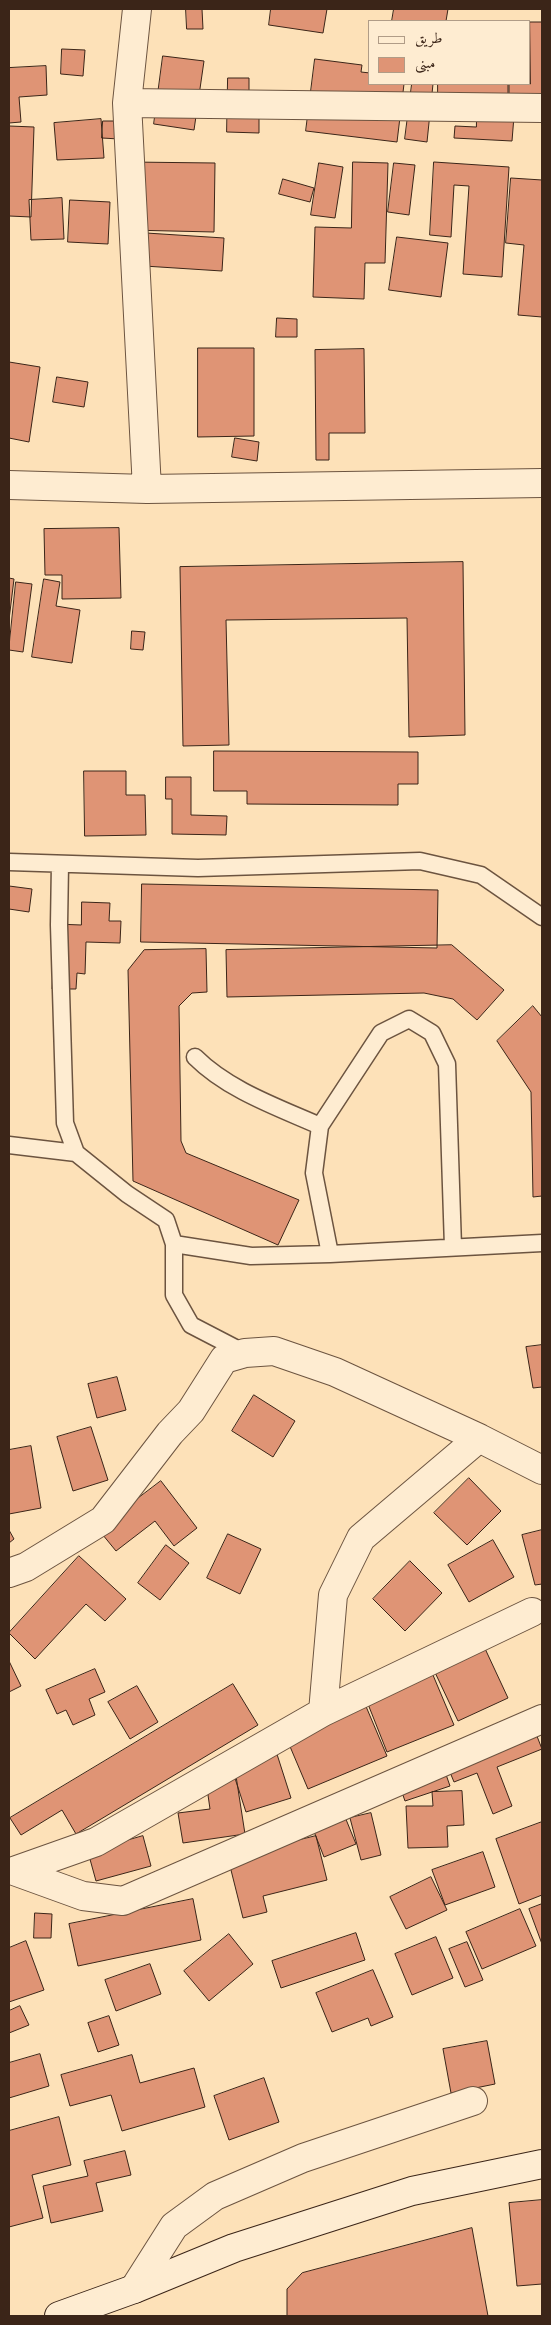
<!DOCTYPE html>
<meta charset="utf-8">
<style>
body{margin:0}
#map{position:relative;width:551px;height:2325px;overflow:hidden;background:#fde1b8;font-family:"Sorts Mill Goudy",Amiri,serif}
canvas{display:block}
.frame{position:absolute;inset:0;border:10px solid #3b2518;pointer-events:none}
.legend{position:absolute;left:368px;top:20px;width:162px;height:65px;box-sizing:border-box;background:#feecd1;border:1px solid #b09c87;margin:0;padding:6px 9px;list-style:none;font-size:15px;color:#3b2518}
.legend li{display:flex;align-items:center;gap:10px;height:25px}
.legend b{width:25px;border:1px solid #b09c87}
</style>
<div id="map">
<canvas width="551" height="2325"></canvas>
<div class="frame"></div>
<ul class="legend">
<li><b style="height:6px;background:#feecd1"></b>طريق</li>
<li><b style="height:14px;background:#df9475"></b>مبنى</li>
</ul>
</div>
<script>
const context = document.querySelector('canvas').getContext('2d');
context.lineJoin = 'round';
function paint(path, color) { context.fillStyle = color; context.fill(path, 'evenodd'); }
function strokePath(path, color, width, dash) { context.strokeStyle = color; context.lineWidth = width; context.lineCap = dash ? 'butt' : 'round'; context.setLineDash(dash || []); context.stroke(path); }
const building = new Path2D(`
 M186,9H202L203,29H187Z
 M271,9H327L323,33L269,25Z
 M394,9H448L446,21H392Z
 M530,22H542V101H509V84H530Z
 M62,49L85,50L83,76L61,74Z
 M163,56L204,61L194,130L154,124Z
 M315,59L362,65L361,72L370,73V84H404L397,142L306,131Z
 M46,66L47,95L19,97L21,122L9,123V68Z
 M228,78H249V101L259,102V133L227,132Z
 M412,84H433L427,142L405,139Z
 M438,84H508V101H438Z
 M477,113L514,116L512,141L454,138L455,126L476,127Z
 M101,119L104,158L57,160L54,123Z
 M103,121H119V139L102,138Z
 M9,126L34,127L31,217L9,216Z
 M129,162L215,163L214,232L128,230Z
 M353,162L388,163L385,263H365L364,299L313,297L315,227L351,228Z
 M434,162L509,167L502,277L463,274L469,186L454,185L451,237L430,235Z
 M319,163L343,167L335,218L311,215Z
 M394,163L415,165L409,215L388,212Z
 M511,178L542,180V317L518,315L524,245L506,243Z
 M283,179L314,188L310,202L279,194Z
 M62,198L64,239L31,240L29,200Z
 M70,200L110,202L108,244L68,242Z
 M146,233L224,238L222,271L144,266Z
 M397,237L448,243L441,297L389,290Z
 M277,318L297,319V337H276Z
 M198,348H254V436L198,437Z
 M364,349L365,433H329V460H316L315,350Z
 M9,362L40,367L29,442L9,438Z
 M57,377L88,382L84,407L53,402Z
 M235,438L259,442L257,461L232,457Z
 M119,528L121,598L62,599V575H45L44,529Z
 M463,562L465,735L409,737L407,618L226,620L229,745L183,746L180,567Z
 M9,578L14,579L9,620Z
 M44,579L60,582L56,606L80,610L72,663L32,657Z
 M16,582L32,584L23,652L9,650Z
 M132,631L145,632L143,650L131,649Z
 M214,751L418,752V784H398V805L247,804V791H214Z
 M84,771H126V795H145L146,835L85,836Z
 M166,777H191V815L227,816L226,835L172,834V799H166Z
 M142,884L438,890L437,948L141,942Z
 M9,886L32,889L29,912L9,909Z
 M82,902L110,903L109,921H121L120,943L86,942L85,974L77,973L76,989H52L55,924L81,925Z
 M452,945L504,990L477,1020L453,999L424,993L227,997L226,950Z
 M206,949L207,992L192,993L179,1006L181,1141L186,1153L299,1200L278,1245L133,1181L128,970L144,950Z
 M533,1006L542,1017V1196L533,1197L531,1092L497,1041Z
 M542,1345V1387L533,1388L526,1347Z
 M117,1377L126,1410L97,1418L88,1384Z
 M254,1395L295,1421L273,1457L232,1431Z
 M91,1427L108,1480L73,1491L57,1437Z
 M31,1446L41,1508L9,1514V1450Z
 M469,1478L501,1511L467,1545L434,1513Z
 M161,1481L197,1528L174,1546L155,1521L116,1551L98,1529Z
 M9,1530L14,1539L9,1543Z
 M542,1530V1584L535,1585L522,1535Z
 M228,1534L261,1549L240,1594L207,1578Z
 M493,1540L514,1577L469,1602L448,1565Z
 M166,1545L189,1563L160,1600L138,1583Z
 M79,1556L126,1599L105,1621L86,1604L35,1659L9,1633Z
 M410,1561L442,1593L405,1631L373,1599Z
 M481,1640L508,1698L458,1721L431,1664Z
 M9,1661L21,1686L9,1692Z
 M430,1668L454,1725L387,1752L364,1694Z
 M95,1669L105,1692L89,1699L95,1715L73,1725L66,1710L57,1714L46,1690Z
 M233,1684L258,1725L76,1834L62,1810L21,1835L10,1818Z
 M137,1686L158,1722L130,1739L108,1702Z
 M362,1697L387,1756L308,1789L283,1730Z
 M533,1726L542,1749L497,1767L512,1806L493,1814L477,1773L454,1782L445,1760Z
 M275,1748L291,1798L246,1812L230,1763Z
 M442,1763L450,1786L405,1801L397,1778Z
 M236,1776L245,1834L183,1843L178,1813L210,1809L206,1781Z
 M462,1791L464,1825L447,1826L448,1847L408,1848L406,1806H433L432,1792Z
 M343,1812L356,1844L324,1857L311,1824Z
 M371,1813L381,1855L361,1860L350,1818Z
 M542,1822V1895L519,1904L496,1839Z
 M143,1836L151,1866L96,1881L88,1852Z
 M316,1836L327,1880L263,1896L267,1912L243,1918L228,1858Z
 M483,1852L495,1887L445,1905L432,1870Z
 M431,1877L447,1910L406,1929L390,1897Z
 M193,1899L201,1940L78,1966L69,1924Z
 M542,1904V1944L529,1909Z
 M520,1909L536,1946L482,1969L466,1932Z
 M35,1913L52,1914L51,1938H34Z
 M356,1933L365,1960L281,1988L272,1961Z
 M229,1934L253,1964L209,2001L184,1971Z
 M436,1937L453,1978L412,1995L395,1954Z
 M26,1941L44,1990L9,2002V1948Z
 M467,1942L483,1980L465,1987L449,1949Z
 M150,1964L161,1994L116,2011L105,1980Z
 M373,1970L393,2017L371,2026L368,2018L332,2032L316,1993Z
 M20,2006L29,2025L9,2033V2011Z
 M109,2016L119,2045L98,2052L88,2023Z
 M487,2041L495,2084L451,2093L443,2049Z
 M40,2054L49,2086L9,2098V2063Z
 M132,2055L140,2083L194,2068L205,2107L122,2131L111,2095L70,2106L61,2075Z
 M264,2078L279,2122L229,2140L214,2096Z
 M59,2117L71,2165L32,2175L43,2218L9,2227V2131Z
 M125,2151L131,2175L96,2183L103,2211L51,2223L43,2186L88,2176L84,2161Z
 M542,2200V2284L517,2286L509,2203Z
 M472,2228L488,2316H287V2289L302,2273Z`);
paint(building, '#df9475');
strokePath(building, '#3b2518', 1);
const lane = new Path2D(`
 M9,862L198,868L420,861L481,875L542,917
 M60,864L59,925L65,1123L76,1153L127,1194L166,1220L174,1244V1295L191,1325L245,1353
 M195,1057C228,1090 277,1107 320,1126
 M9,1145L76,1153
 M174,1244L251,1256L330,1254L542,1243
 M330,1254L314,1173L320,1126L381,1033L409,1019L432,1033L447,1064L453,1247`);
const street = new Path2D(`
 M137,9L127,103L147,489
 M127,103L542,108
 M9,485L147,489L542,483
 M9,1573L26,1567L103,1520L170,1433L191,1411L224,1359L245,1353L274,1351L335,1372L479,1438L542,1470
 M532,1612L323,1712L96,1842L14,1871L83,1896L123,1901L542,1719
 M323,1712L333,1595L361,1538L479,1438
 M134,2289L174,2226L215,2196L303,2158L473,2101`);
const secondary = new Path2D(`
 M59,2316L134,2289L234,2248L412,2191L542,2164`);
strokePath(lane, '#6c5440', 19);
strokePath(street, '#6c5440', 30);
strokePath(secondary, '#3b2518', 30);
strokePath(lane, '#feecd1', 16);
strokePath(street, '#feecd1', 28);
strokePath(secondary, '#feecd1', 28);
</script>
